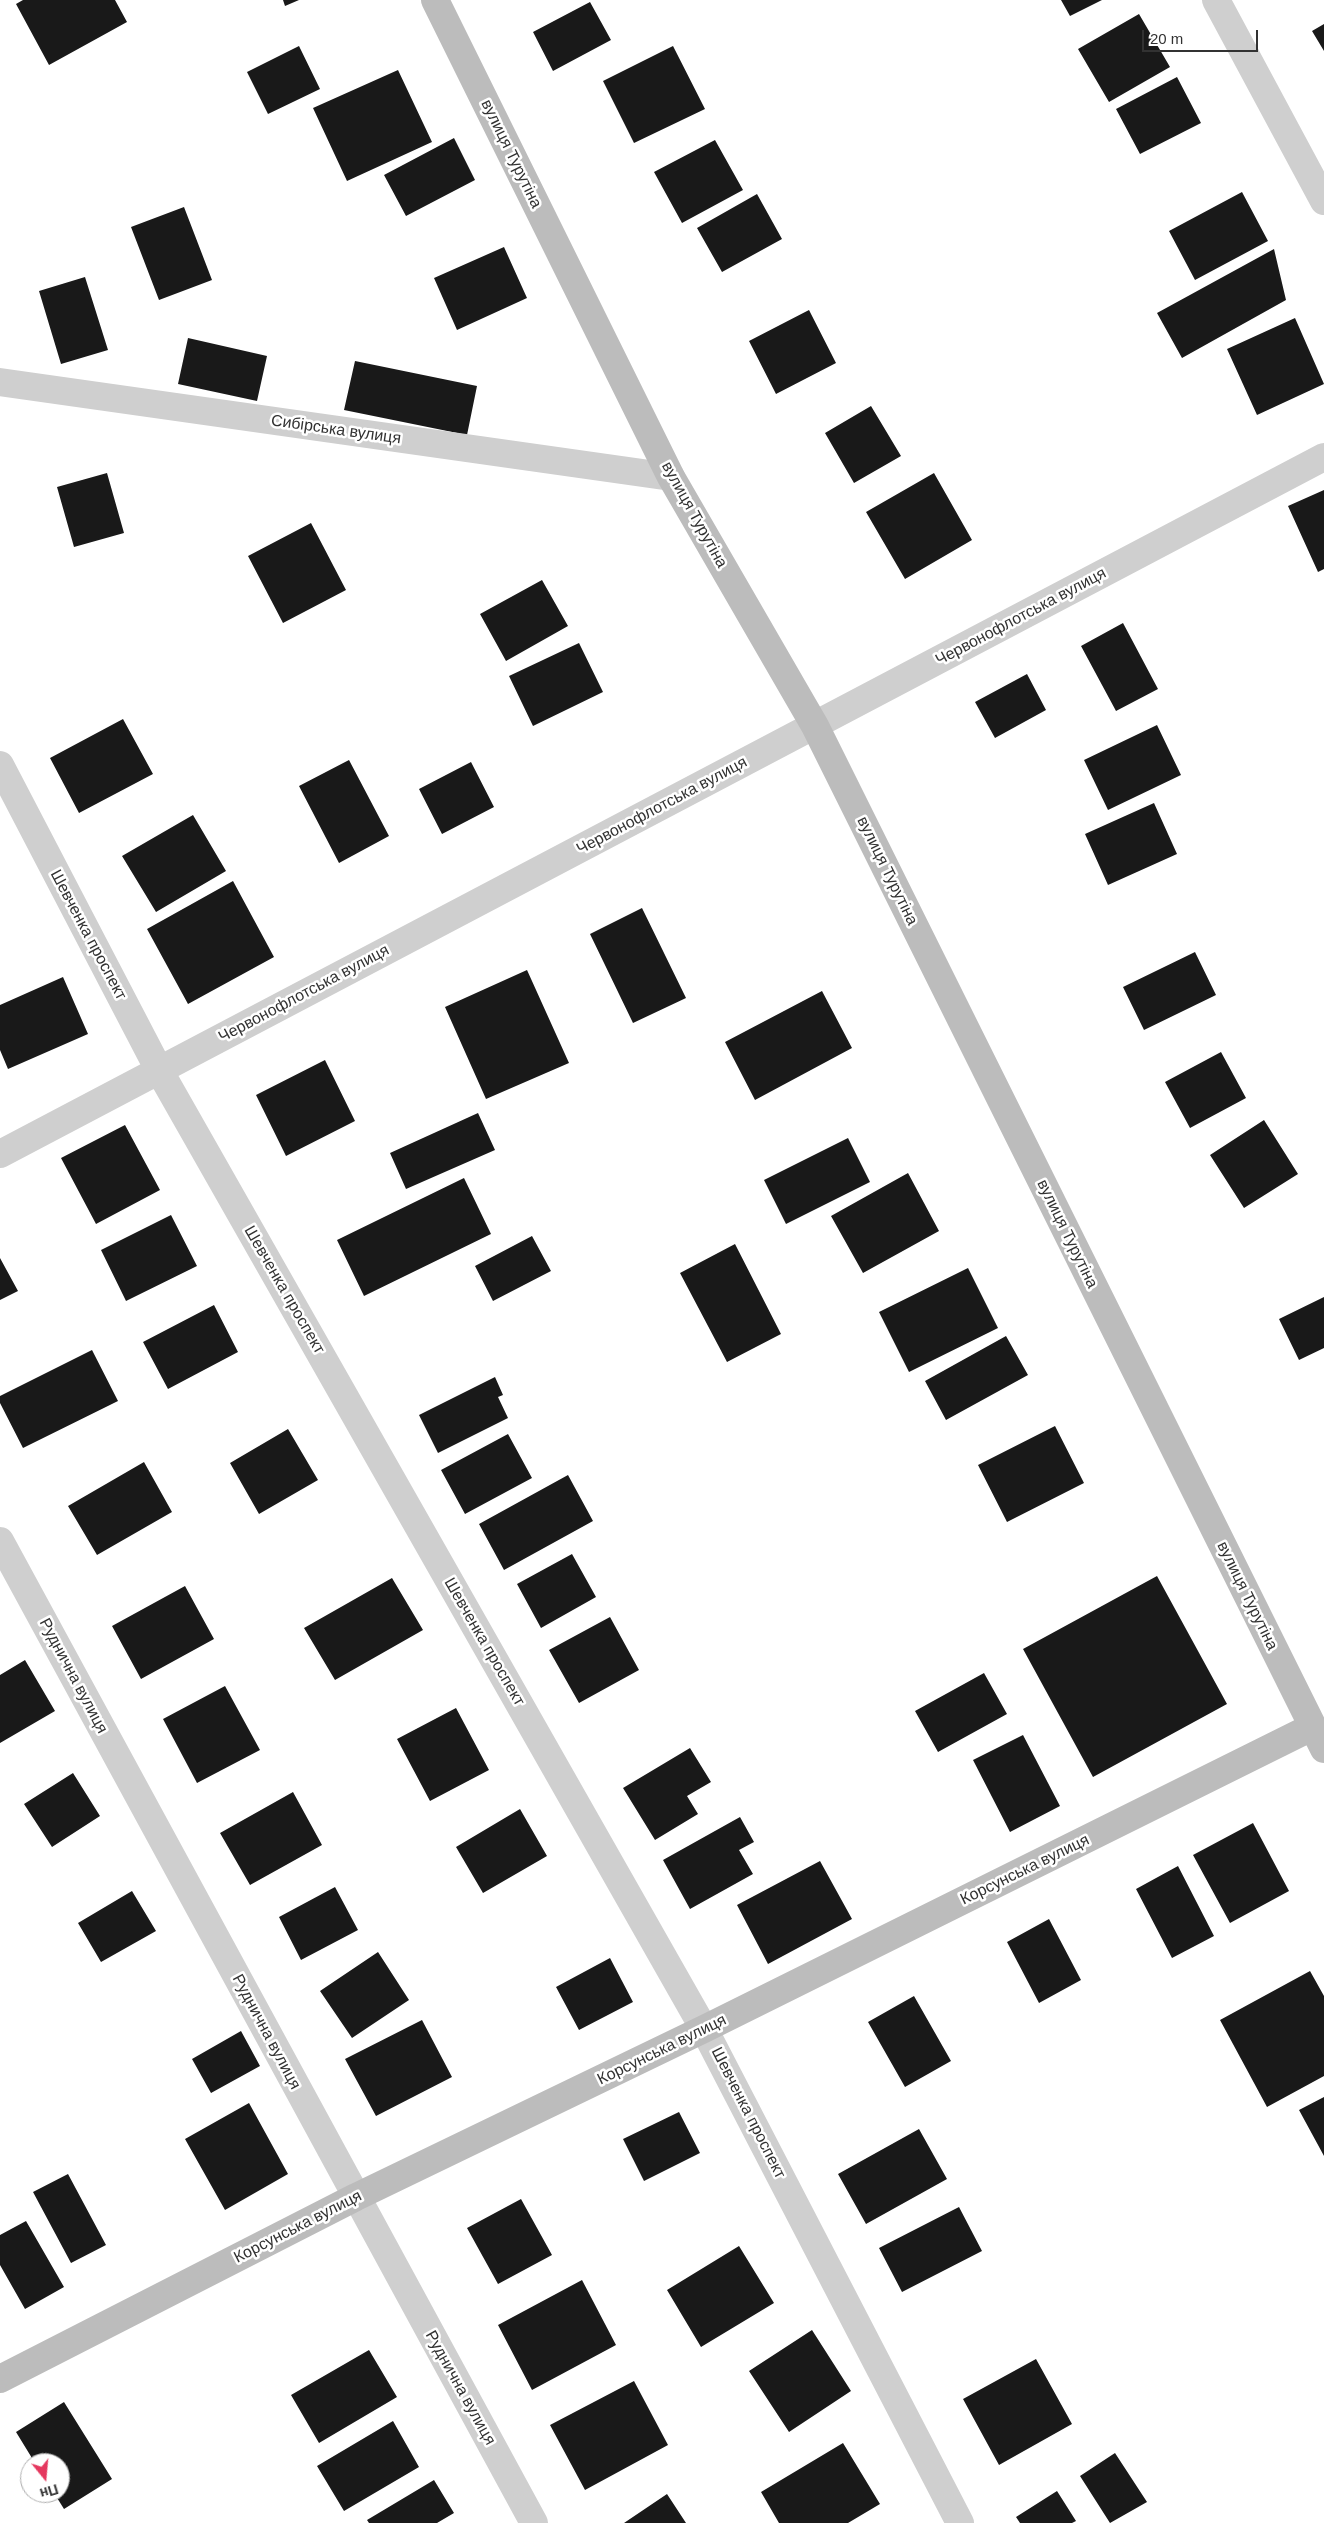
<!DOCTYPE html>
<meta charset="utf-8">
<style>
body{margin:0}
#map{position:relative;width:1324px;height:2523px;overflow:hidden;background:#fff;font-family:Helvetica,sans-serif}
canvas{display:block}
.north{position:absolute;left:20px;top:2453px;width:50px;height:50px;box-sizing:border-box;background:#fff;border:1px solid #adadad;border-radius:50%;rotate:163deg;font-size:14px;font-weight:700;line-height:20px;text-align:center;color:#323232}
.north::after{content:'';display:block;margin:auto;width:18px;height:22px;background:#e5385f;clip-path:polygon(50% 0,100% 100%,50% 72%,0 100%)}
.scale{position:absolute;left:1142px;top:30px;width:116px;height:22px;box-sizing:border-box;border:2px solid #323232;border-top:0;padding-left:6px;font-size:15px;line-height:18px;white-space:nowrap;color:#323232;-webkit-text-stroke:4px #fff;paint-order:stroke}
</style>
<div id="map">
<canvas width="1324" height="2523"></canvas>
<div class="north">Пн</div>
<div class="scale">20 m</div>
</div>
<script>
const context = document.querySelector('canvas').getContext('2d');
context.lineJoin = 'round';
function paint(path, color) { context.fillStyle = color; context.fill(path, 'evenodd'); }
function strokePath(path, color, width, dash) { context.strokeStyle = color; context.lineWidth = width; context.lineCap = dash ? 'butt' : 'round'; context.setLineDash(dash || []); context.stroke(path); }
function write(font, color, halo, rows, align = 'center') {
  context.font = font + ' Helvetica,sans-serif'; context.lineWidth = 5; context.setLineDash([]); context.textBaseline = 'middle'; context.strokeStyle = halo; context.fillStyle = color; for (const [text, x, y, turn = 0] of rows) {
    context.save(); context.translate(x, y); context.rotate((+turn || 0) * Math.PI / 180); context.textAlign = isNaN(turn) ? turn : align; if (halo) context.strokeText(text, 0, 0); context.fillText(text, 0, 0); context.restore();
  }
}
paint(new Path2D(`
 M23,0H115L127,22L49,65L16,4Z
 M283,0H299L285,6Z
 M1061,0H1102L1070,16Z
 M590,2L611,40L553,71L533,32Z
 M1139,14L1170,67L1109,102L1078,49Z
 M1324,24V51L1312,31Z
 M299,46L320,89L268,114L247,72Z
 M673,46L705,109L634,143L603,81Z
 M398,70L432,142L347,181L313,108Z
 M1177,77L1201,123L1140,154L1116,109Z
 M454,138L475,180L406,216L384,175Z
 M715,140L743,190L682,223L654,172Z
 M1242,192L1268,241L1195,280L1169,231Z
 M757,194L782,239L722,272L697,228Z
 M184,207L212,280L159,300L131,227Z
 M504,247L527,298L457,330L434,278Z
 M1274,249L1286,300L1182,358L1157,313Z
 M85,277L108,350L61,364L39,291Z
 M809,310L836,363L776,394L749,341Z
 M1295,318L1324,384L1257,415L1227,349Z
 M188,338L267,356L257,401L178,384Z
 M355,361L477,386L467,435L344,410Z
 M871,406L901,456L854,483L825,433Z
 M107,473L124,533L74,547L57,487Z
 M934,473L972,540L905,579L866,512Z
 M1324,490V569L1318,572L1288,506Z
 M311,523L346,590L283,623L248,556Z
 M542,580L568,626L506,661L480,614Z
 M1123,623L1158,689L1116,711L1081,646Z
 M579,643L603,692L533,726L509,676Z
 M1027,674L1046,710L995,738L975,702Z
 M123,719L153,774L79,813L50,758Z
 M1157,725L1181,775L1108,810L1084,760Z
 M349,760L389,836L339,863L299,786Z
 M471,762L494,807L442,834L419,789Z
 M1154,803L1177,854L1108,885L1085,834Z
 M193,815L226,871L156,912L122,856Z
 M233,881L274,957L188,1004L147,929Z
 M642,908L686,998L633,1023L590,934Z
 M1195,952L1216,995L1144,1030L1123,987Z
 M527,970L569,1063L486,1099L445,1007Z
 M63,977L88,1034L8,1069L0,1050V1005Z
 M822,991L852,1048L755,1100L725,1042Z
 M1221,1052L1246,1098L1190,1128L1165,1082Z
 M325,1060L355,1121L286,1156L256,1095Z
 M478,1113L495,1150L406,1189L390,1153Z
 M1264,1120L1298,1174L1244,1208L1210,1155Z
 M125,1125L160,1190L96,1224L61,1158Z
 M848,1138L870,1182L786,1224L764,1180Z
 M908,1173L939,1231L863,1273L831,1216Z
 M464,1178L491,1234L364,1296L337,1240Z
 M171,1215L197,1266L126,1301L101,1250Z
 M532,1236L551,1271L493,1301L475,1266Z
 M735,1244L781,1334L727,1362L680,1273Z
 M0,1258L18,1291L0,1300Z
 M968,1268L998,1328L909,1372L879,1312Z
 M1324,1297V1348L1299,1360L1279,1319Z
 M214,1305L238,1352L168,1389L143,1342Z
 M1006,1336L1028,1375L946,1420L925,1381Z
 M92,1350L118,1401L23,1448L0,1403V1396Z
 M495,1377L503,1395L498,1397L508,1418L438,1453L419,1415Z
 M1055,1426L1084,1483L1007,1522L978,1465Z
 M288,1429L318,1480L259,1514L230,1463Z
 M508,1434L532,1478L465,1514L441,1470Z
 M144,1462L172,1512L97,1555L68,1506Z
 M568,1475L593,1521L504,1570L479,1524Z
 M572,1554L596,1597L541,1628L517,1584Z
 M1157,1576L1227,1704L1093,1777L1023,1649Z
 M392,1578L423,1630L335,1680L304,1628Z
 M185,1586L214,1639L141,1679L112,1626Z
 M610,1617L639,1670L579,1703L549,1650Z
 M25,1660L55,1711L0,1743V1675Z
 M984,1673L1007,1714L938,1752L915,1711Z
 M225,1686L260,1750L197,1783L163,1719Z
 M456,1708L489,1770L430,1801L397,1739Z
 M1023,1735L1060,1806L1010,1832L973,1760Z
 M690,1748L711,1782L687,1796L698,1814L655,1840L623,1788Z
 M73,1773L100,1816L52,1847L24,1804Z
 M293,1792L322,1845L250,1885L220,1833Z
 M520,1809L547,1856L483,1893L456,1847Z
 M740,1817L754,1842L739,1850L753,1874L690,1909L663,1860Z
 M1253,1823L1289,1891L1230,1923L1193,1855Z
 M820,1861L852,1919L768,1964L737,1905Z
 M1178,1866L1214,1936L1172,1958L1136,1889Z
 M335,1887L358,1930L301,1960L279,1917Z
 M132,1891L156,1931L101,1962L78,1923Z
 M1049,1919L1081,1980L1039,2003L1007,1942Z
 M378,1952L409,2000L352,2038L320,1991Z
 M610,1958L633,2002L579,2030L556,1987Z
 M1310,1971L1324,1996V2076L1267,2107L1220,2020Z
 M914,1996L951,2061L905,2087L868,2022Z
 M422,2020L452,2077L376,2116L345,2059Z
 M241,2031L260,2066L211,2093L192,2059Z
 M1324,2097V2156L1299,2110Z
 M249,2103L288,2174L225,2210L185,2139Z
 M679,2112L700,2153L644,2181L623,2139Z
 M919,2129L947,2179L866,2224L838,2174Z
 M68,2174L106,2245L71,2263L33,2192Z
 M521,2199L552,2255L498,2284L467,2228Z
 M959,2207L982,2251L902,2292L879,2248Z
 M26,2221L64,2287L25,2309L0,2265V2235Z
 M739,2246L774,2303L701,2347L667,2290Z
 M582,2280L616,2345L532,2390L498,2325Z
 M812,2330L851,2391L789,2432L749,2371Z
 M369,2350L397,2397L319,2443L291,2395Z
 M1036,2359L1072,2424L999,2465L963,2399Z
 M634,2381L668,2445L585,2490L550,2425Z
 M64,2402L112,2479L64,2509L54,2493H60V2463H35L16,2432Z
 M393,2421L419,2467L344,2511L317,2466Z
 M843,2443L880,2504L848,2523H779L761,2492Z
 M1115,2453L1147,2502L1110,2523L1080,2476Z
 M434,2480L454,2513L437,2523H369L367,2520Z
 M1057,2491L1076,2521L1072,2523H1020L1016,2517Z
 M667,2494L686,2523H624Z`), '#191919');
strokePath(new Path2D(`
 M1216,0L1324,201
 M0,382L671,477
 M0,765L159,1070L704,2029L960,2523
 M0,1154L1324,457
 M0,1541L534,2523`), '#cfcfcf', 28);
strokePath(new Path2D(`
 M435,0L671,477L815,726L1324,1749
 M0,2379L356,2197L704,2029L1312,1727`), '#bcbcbc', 28);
write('16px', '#323232', '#fff', [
 ["вулиця Турутіна",511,154,64],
 ["Сибірська вулиця",336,430,8],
 ["вулиця Турутіна",694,515,61],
 ["Червонофлотська вулиця",1021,617,-28],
 ["Червонофлотська вулиця",662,806,-28],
 ["вулиця Турутіна",887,871,64],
 ["Шевченка проспект",88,935,62],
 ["Червонофлотська вулиця",304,994,-28],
 ["вулиця Турутіна",1067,1234,64],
 ["Шевченка проспект",284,1290,60],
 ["вулиця Турутіна",1247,1596,64],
 ["Шевченка проспект",484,1642,60],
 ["Руднична вулиця",73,1676,62],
 ["Корсунська вулиця",1025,1870,-26],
 ["Руднична вулиця",266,2032,62],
 ["Корсунська вулиця",662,2050,-26],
 ["Шевченка проспект",748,2113,63],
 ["Корсунська вулиця",298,2227,-27],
 ["Руднична вулиця",460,2388,61]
]);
</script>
